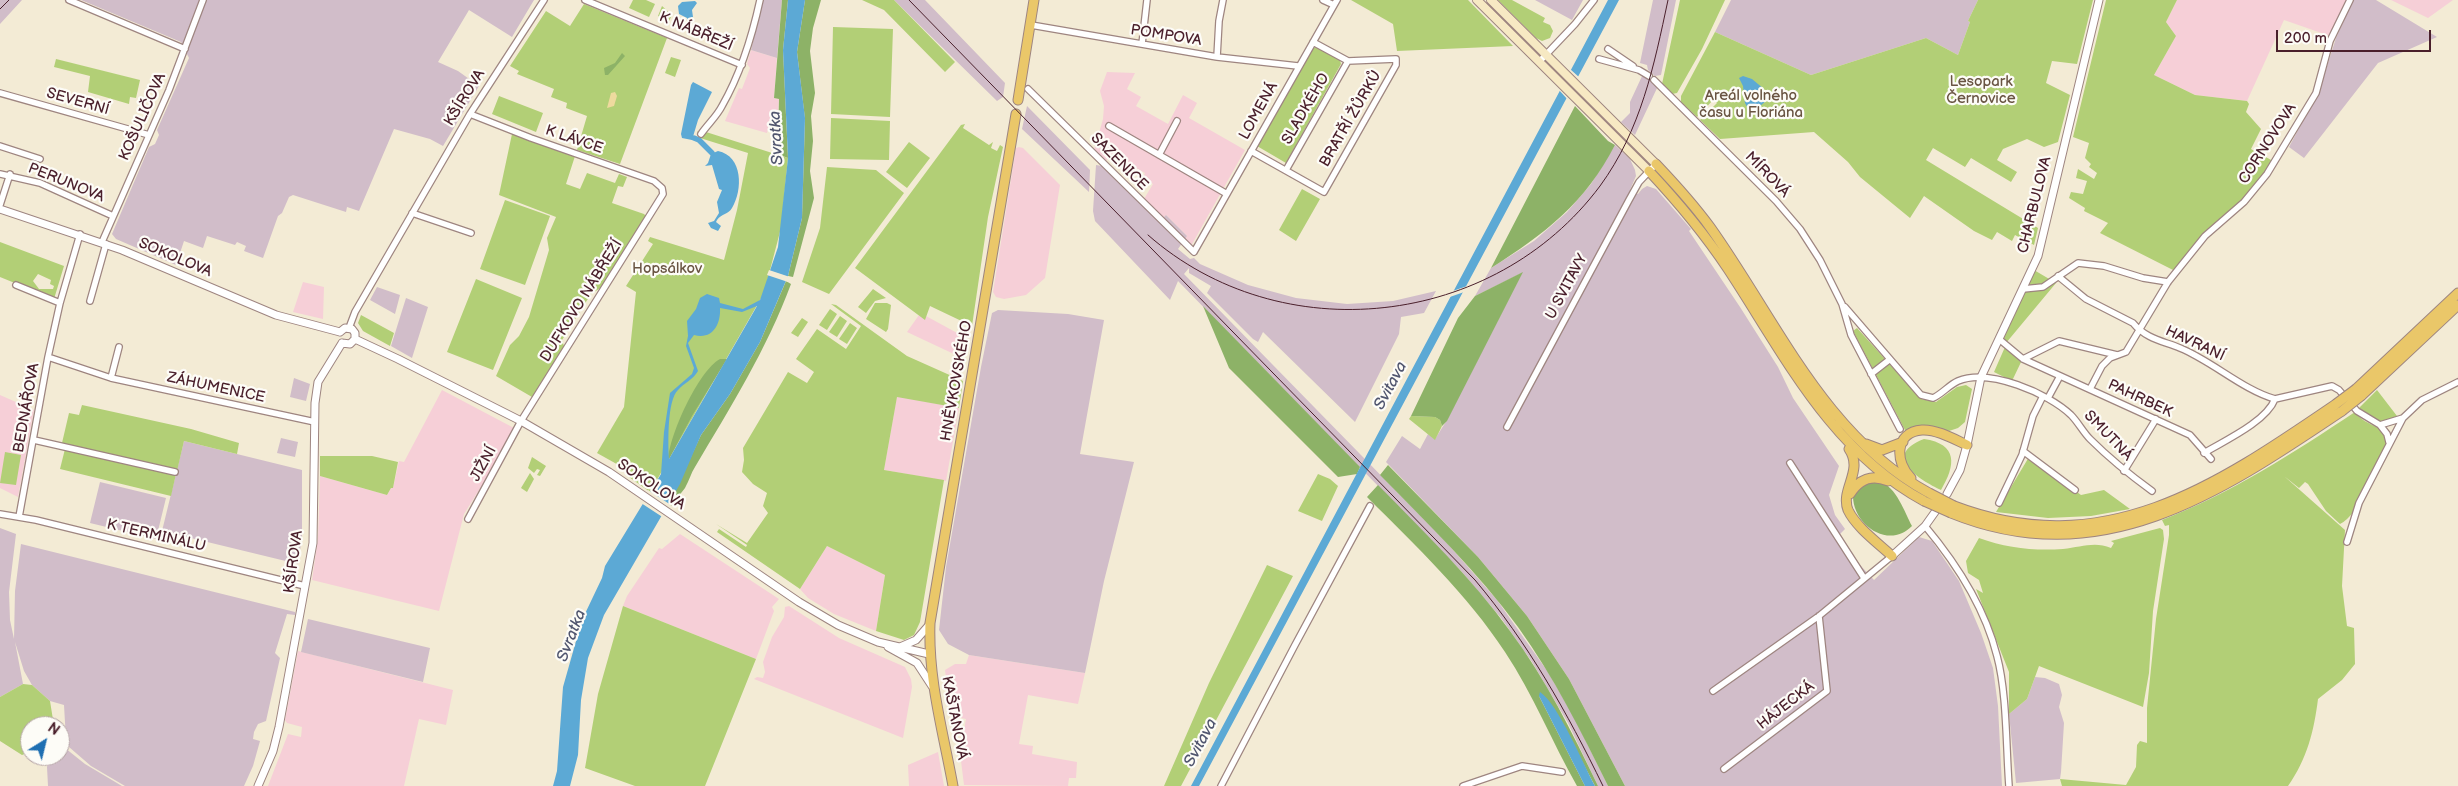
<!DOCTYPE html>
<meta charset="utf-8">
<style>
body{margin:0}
#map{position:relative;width:2458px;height:786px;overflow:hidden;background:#f3ebd5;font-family:"Balsamiq Sans",sans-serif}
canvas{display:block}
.north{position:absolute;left:20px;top:716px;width:50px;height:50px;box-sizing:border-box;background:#fdfcf7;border:1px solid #b5a4a5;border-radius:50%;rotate:36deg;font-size:14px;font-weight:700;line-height:20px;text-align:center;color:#4a1f2b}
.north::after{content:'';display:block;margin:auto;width:18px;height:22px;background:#1f6fb2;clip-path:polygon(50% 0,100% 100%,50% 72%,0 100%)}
.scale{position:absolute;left:2276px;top:30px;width:155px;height:22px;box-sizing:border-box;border:2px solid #4a1f2b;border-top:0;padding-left:6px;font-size:15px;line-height:18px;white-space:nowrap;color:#4a1f2b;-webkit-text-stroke:4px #fdfcf7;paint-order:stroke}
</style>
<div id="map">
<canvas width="2458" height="786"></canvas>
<div class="north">N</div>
<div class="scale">200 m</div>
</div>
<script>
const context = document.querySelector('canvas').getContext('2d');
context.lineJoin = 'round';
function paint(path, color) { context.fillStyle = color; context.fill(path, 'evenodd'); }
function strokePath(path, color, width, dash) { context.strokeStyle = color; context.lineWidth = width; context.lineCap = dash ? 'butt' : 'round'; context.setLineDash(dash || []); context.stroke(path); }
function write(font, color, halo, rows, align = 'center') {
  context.font = font + ' "Balsamiq Sans",sans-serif'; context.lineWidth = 4.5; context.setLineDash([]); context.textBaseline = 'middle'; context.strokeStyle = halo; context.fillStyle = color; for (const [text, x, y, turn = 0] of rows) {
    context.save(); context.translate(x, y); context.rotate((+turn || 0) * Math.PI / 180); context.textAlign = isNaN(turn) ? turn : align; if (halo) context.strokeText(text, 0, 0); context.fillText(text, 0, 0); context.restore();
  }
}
paint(new Path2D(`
 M2177,0H2347L2330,36L2284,20L2247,101L2195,95L2154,75L2176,36L2166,22Z
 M2391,0H2453L2428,18Z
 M751,50L777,58L774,98L779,99L778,114L771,116L767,133L725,121L739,88L742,89L750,68L747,64Z
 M1107,72L1135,73L1127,89L1141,97L1136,106L1168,124L1183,95L1197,103L1189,118L1245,150L1191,246L1184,239L1187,236L1166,215L1163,218L1144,199L1153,184L1143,178L1145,173L1112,154L1106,161L1094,150L1103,119L1104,106L1100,91Z
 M1019,147L1023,148L1060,185L1045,278L1026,295L1004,299L996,297L993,292L1016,148Z
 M303,282L324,287L323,319L293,312Z
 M919,315L925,319L926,316L959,334L956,355L907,332Z
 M442,390L514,428L491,471L464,514L439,611L312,580L318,538L320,476L387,495L391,488H393L399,461L404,462Z
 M0,395L34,410L18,497L0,488Z
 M897,396L959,408L946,481L884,470Z
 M680,534L779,599L772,607L774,611L756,659L623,606L627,596L659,548L662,549Z
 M827,546L885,575L876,631L834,614L808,598L800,589Z
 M789,606L839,638L905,667L911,679L912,687L903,738L754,679L757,677L763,678L765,672L763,662L772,637L784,617L785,607Z
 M298,651L453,690L446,725L419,719L404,786H268L288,734L301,737L302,727L287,723L285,720Z
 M969,655L1085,673L1078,704L1028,695L1019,744L1033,746L1032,754L1077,762L1076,778H1069L1068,786L964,785L960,753L966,719L951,716L945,670L955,664H966Z
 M938,752L944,786H909L908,765Z`), '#f6cfd7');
paint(new Path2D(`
 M0,0H22L0,24Z
 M81,0H534L512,37L469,10L438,62L458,71L479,86L443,146L430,139L394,129L359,211L347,207L346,212L293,195L289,197L282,213L278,216L263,258L244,251L246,246L237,242L235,245L207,236L203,248L184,241L176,265L116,239L112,234L149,147L155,144L159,135L157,130L189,58L181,42Z
 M763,0H782L777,58L751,50Z
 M894,0H925L1005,83L1003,97L997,101Z
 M1535,0H1583L1572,20Z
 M1653,0H1676L1661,75L1655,76L1648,70L1647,65L1640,63Z
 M1731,0H1978L1968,21L1970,22L1958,55L1926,38L1811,75L1715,32Z
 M2353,0H2376L2437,37L2378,63L2304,158L2289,147L2319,91L2336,38Z
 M1643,74L1658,86L1635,135L1621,122L1630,113V102Z
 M1027,106L1090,170L1089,192L1022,129Z
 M1615,145L1630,159L1635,170L1636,176L1630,190L1638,194L1642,189L1647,186L1656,189L1691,229L1689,231L1740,307L1778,367L1793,398L1839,466L1829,495L1835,515L1845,529L1840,534L1860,565L1874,580L1919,537L1932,541L1959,581L1981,633L1993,668L1998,706L2002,786H1625L1569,679L1527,616L1478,557L1386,462L1402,436L1420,449L1428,434L1435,439L1447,420L1522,273L1475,296L1491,268L1534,241L1567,212L1591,184Z
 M1106,161L1163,218L1166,215L1187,236L1178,249L1190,259L1194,258L1200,264L1248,285L1296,298L1347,304L1393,301L1436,291L1424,313L1401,317L1399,334L1355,422L1263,332L1258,342L1253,339L1207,293L1211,286L1189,273V268L1184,274L1447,543L1497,600L1548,672L1575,719L1608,786H1598L1568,723L1532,662L1501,618L1461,571L1178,281L1170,300L1095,221L1093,211L1096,165L1102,166Z
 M377,287L400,295L395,314L370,300Z
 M406,298L428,307L412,358L391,346Z
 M998,310L1068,314L1104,320L1080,454L1134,462L1104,581L1085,673L969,655L948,644L939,630L946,567L981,367L992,313Z
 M294,378L310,384L306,401L290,397Z
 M281,438L298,442L295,457L277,453Z
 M184,441L302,470V537L298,564L162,531Z
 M100,482L166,498L156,539L90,523Z
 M0,528L16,534L9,592L10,620L14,639L15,591L21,544L295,612V615L287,614L275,653L280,658L266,721L258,724L254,732L253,739L260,741L253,766L244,786H125L91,766L69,747L66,740L64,705L50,701L32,685L24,671L15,642L23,684L0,697Z
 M308,619L430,648L423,682L301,652Z
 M2035,677L2045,678L2059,684L2062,695L2059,707L2064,723L2061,772L2060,779L2016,783L2009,714L2027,699Z
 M60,744L85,764L122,786H48L47,767L51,756H60Z`), '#d1bdc9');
paint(new Path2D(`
 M633,0H646L655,4L649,17L629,8Z
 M862,0H894L955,62L945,72L884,10Z
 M1351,0H1468L1513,46L1397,51L1393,24Z
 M1498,0H1512L1545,18L1543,22L1550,25L1553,31L1550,38L1542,41L1536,38Z
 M1680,0H1725L1702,49L1677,93L1672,94L1662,84Z
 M1978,0H2093L2077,64L2052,61L2046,83L2070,95L2058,142L2044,147L2027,139L2003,149L1997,160L2017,172L2011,182L1971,158L1965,167L1933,148L1926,160L2038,228L2034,245L2015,235L2012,241L1997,232L1992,240L1974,231L1924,196L1910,218L1860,177L1848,162L1814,132L1720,139L1700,120L1717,103L1714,99L1697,117L1681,102V96L1715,32L1811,75L1926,38L1958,55L1970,22L1968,21Z
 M2106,0H2177L2166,22L2176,36L2154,75L2195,95L2247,101L2249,104L2246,112L2261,129L2251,149L2273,161L2251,191L2175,271L2100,233L2108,223L2084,211L2085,208L2069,198L2071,192L2083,194L2087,181L2076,178L2078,169L2094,179L2097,173L2089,167L2091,164L2085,158L2089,143L2073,137Z
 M584,4L667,38L620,164L577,150L587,116L566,108L567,103L551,97L554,89L517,74L519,71L510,66L546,11L570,26Z
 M662,6L672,15L669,21L658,16Z
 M833,27L893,29L890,117L831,114Z
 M1316,47L1340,60L1341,64L1286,163L1257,146L1312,49Z
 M671,57L681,60L675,77L665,73Z
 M56,59L140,80L136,98L130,97L129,104L88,92L90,76L54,67Z
 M1551,66L1644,156V159L1641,160L1550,67Z
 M499,96L543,113L536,132L492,114Z
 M831,118L890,121L889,160L830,159Z
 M965,124L963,128L989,145L993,142L991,148L997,151L1000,145L1003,147L988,217L972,326L930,306L925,320L855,268L961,125Z
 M697,131L703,136L706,132L788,158L781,228L764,293L650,492L629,477L631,472L597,453L624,407L636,292L626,286L653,244L648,241L650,237L724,260L737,210L748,153L700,138Z
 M512,134L575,156L566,184L580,189L587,173L615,183L619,174L627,177L623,187L618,186L612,203L644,214L647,217L602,287L591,294L562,340L564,346L532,397L496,376L510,345L519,336L529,317L549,250L547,238L556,217L499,195Z
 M909,142L930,158L907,188L886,172Z
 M827,167L876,170L904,193L829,294L802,282L820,228Z
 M1302,189L1320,199L1296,241L1279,230Z
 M505,200L550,216L525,285L480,269Z
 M0,242L64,266L54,299L0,277ZM38,274L51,280L50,284L54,286L53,289H39L33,281Z
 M2034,270L2056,283L2006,343L2003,336Z
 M476,279L522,298L493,370L447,352Z
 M873,289L886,298L875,301L866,313L858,307Z
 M875,303H887L891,305L888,329L886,332L866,319Z
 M831,304L836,305L907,356L963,381L959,408L897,397L884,470L944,480L920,622L914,635L904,640L876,631L885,575L827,546L800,589L717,532L719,529L746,547L747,545L716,524L747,543L768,513L763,506L767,493L753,484L742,472L744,460L743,448L788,372L807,383L814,372L796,359L817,329L846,349L861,326Z
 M830,309L837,314L827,330L819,325Z
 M361,315L394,333L390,346L363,331L358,323Z
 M840,316L847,321L837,337L829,332Z
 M802,318L808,322L798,337L791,333Z
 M850,323L857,328L847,344L839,339Z
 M1857,328L1921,399L1936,402L1957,387L1966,385L1972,389L1965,422L1958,428L1949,431L1920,425L1906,432L1853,331Z
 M2005,347L2022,360L2012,381L1994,372Z
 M2377,390L2397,416L2391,420L2380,422L2359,408Z
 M82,405L191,429L239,443L237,454L184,441L177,471L62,443L69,413L79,415Z
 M2355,412C2368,429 2381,421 2389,444C2379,463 2359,516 2340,524L2326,511L2308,484L2305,482L2299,488L2284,476L2345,530L2342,586L2347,626L2354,628L2355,664L2342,680L2318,699C2314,731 2307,759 2288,786H2062L2060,779L2126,785L2136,767L2137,745L2140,741L2147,743V708L2156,619L2169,535V525L2165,526L2162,520C2232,493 2293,453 2355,412Z
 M1411,416L1435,417L1440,420L1442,426L1435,440L1409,419Z
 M1924,439C1958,444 1956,465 1941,490C1920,480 1880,456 1924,439Z
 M65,449L176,474L171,496L60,469Z
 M5,452L21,455L16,485L0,483Z
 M320,456H372L398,462L393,488H391L387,495L320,476Z
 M532,457L546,466L540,476L537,475L540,470L537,469L534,473L528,468Z
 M2029,457L2081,495L2104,490L2130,509L2091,516L2048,518L1996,512Z
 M530,473L534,479L527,492L521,488Z
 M1318,474L1330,479L1338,486L1322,521L1298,511Z
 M2160,528L2163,530L2164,539L2153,611L2149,673L2143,707L2039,666L2027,699L2009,714V672L1976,589L1983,593L1979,580L1968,573L1966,561L1979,538C2006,548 2034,551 2063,549C2081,547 2095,541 2111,548L2114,543L2111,541Z
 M1267,565L1293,576L1181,786H1164L1209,683Z
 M623,606L756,659L705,786H635L585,768L598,694Z
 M23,684L32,685L50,701L54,726H30V752L22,755L0,741V697Z`), '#b2cf76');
paint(new Path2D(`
 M782,0H788L783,50L788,158L777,154L781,138L778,137L779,99L774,98Z
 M805,0H821L813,28L810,51L815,93L811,116L813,141L810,171L814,198L793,277L788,276L802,218L805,119L797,52Z
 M622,53L625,56L608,75H605L604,68L615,63Z
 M1575,106L1608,141L1615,145C1585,203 1545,234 1491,268Z
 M1523,272L1447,421L1442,426L1440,420L1435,417L1411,416L1458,318L1475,296Z
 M786,281L791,284C767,349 730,408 695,467C691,473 689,481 685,488C681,494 675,499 671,506L669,504L701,435L730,394L760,342Z
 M1203,306L1360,467L1357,474L1338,477L1229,368Z
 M720,359H727L692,416L668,461C669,436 698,371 720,359Z
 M1388,465L1478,557L1527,616L1569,679L1625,786H1608C1581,731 1554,677 1518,627C1478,572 1428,524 1380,475Z
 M1864,482C1869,482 1875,481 1880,482C1896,486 1905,513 1912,526C1889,550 1853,525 1853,496Z
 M1378,485C1424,532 1472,578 1510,631C1546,679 1572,732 1598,786H1595L1558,716L1539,696L1585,786H1577C1552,742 1533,694 1505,652C1467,594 1416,546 1367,497Z`), '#8db267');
paint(new Path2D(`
 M615,92L617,96L614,106L607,108L611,93Z`), '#eeda9e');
paint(new Path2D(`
 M788,0H805L797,52L805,118L802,218L788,276L760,342L730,394L701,435L680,484L604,615L588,658L581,700L578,755L570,786H553L557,771L563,687L582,620L602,578L605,566L661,474L664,432L670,393L692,374L694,368L686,346L688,336L687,321L696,309L700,298L707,294L719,298L720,303L743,309L760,300L778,247L788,158L783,50ZM757,306L669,459C668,445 667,400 678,390C684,383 693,380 698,371L688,343L694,335C712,340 721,325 720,308L742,312Z
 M1608,0H1619L1199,786H1191Z
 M695,1L697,3L692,10L693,17L688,21L687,18L679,14L678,6L682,2Z
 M1743,76L1752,79L1764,89L1766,101L1754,111L1749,110L1745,103L1743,86L1739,78Z
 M693,82L712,92L698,120L692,140L682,138L681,134L691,85Z
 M718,151C743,156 743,190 732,208C728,215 722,213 717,220L716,222L721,226L718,231L711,228L708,223L714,221L719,213L717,202L722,190L719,189L712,165L705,166L708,163L711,154Z
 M1540,692C1559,705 1583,764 1595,786H1585L1539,696Z`), '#5ca9d5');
paint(new Path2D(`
 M1570,69L1580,78L1568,100L1559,90Z
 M769,270L790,277L788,282L767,275Z
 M1470,285L1467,291L1447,298L1450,292Z
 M648,490L671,505L664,518L641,503Z`), '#f3ebd5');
strokePath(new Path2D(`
 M694,138L699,140L712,153`), '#5ca9d5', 5.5);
const minor = new Path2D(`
 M69,0L185,49
 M585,0L742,65
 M1323,0L1334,5
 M1031,25L1217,57L1298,66
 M1142,44L1147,0
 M1608,49L1633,66
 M1217,57L1219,21L1223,0
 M1599,59L1639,70L1649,76
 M1539,62L1575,24L1594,0
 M1654,80L1776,201L1800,229L1820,260L1842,304L1851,335L1900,429
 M1028,89L1194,252L1337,0
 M0,93L149,135
 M1109,126L1227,194
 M701,134C708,124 717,116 722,106C741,73 752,37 760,0
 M0,146L40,159
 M1251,151L1324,192L1396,65V59L1348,61L1313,42
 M1159,155L1177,121
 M1286,170L1348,61
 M0,174L40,183L113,216
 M0,205L10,174
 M412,213L471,233
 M102,242L169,90L203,0
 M2058,276L2086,299L2133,323C2146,339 2163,341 2180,348C2212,361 2243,390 2275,399L2332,386L2339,390L2357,411L2380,425L2403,418L2422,400L2458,382
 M16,285L60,303
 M2023,289L2043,287L2078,263L2104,266L2143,278L2168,282
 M90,301L106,244
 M1845,307L1921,395L1933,398C1942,394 1949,385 1958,381C1989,368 2048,393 2071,415C2078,422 2083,432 2090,439C2109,458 2130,475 2152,491
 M349,328L355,312L470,114L544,0
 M1999,339L2023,359L2190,435L2211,459
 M48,357L111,378L315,422
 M2023,359L2059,341L2117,355
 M1871,374L1889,360
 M111,378L119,347
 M2090,389L2102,366L2110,358L2126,352L2168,282L2205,236L2244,202L2267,174L2316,93L2330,41L2350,0
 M2048,398L2060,376
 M2380,425L2387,434L2389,442
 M1507,427L1629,200L1639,182L1656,164
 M34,440L175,472
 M2023,451L2075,490
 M2204,453C2224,441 2266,422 2275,399
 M1790,463L1864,578
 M2124,471L2156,419
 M1999,503L2022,455L2033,416L2043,396
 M0,514L36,520L305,586
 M19,517L48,357L60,303L80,234
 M468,519L521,421L663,194L662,188L654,181L531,138L470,114
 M1925,526C1956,563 1985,608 1997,656C2007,693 2006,747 2009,786
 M2347,542L2359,503L2403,418
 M1713,691L1819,616L1892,556
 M1724,769L1827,691L1819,616
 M1221,786L1295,645L1370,506
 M1463,786L1522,766L1562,772`);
const tertiary = new Path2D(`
 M0,209L122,250L276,315L340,332
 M340,332L345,328L352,329L355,333V339
 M355,339L398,359L521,421L609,472L799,602L838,625L878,642L929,654
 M342,343L350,344L355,339
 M1947,494L1960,470L1967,445L1981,377L2038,256L2099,0
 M1892,556L1925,526L1935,512
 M888,647L917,663L932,686
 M900,647L916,640L930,624
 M258,786L273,751L279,727L313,543L315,403L318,382L342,343`);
const secondary = new Path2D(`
 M1477,0L1649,171
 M1491,0L1656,164`);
const primary = new Path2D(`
 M1018,100L1034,0
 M953,786C943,731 928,680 930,623L1016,114`);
const trunk = new Path2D(`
 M1656,164C1675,184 1694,205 1710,227C1777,321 1824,436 1929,493
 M1649,171C1678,202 1704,233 1728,269C1784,354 1830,450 1924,501
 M2356,389L2458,293
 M2361,396L2458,305
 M1866,444L1882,450L1903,442
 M1849,449C1864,471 1840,489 1848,510C1856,527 1878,543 1892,556
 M1911,478C1895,463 1894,432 1922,430C1936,429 1954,439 1967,445
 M1850,494C1859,479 1872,474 1888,481
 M1954,506C2104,563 2216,486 2336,404
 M1951,513C2101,574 2220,493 2342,411`);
strokePath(minor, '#9e8580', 8);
strokePath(tertiary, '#9e8580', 9);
strokePath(secondary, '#9e8580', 10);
strokePath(primary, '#9e8580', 11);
strokePath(trunk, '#9e8580', 11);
strokePath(minor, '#fff', 5.5);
strokePath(tertiary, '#fff', 7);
strokePath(secondary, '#f7e9c3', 8);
strokePath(primary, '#eac769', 9);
strokePath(trunk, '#eac769', 9);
strokePath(new Path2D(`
 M909,0L1475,580C1528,643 1567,712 1603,786
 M0,9L9,0
 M1148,235C1281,352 1494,328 1600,186C1641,130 1654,66 1668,0`), '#4a1f2b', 1);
const trunkBridge = new Path2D(`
 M2336,404L2356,389
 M2342,411L2361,396
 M1929,493L1954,506
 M1924,501L1951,513`);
strokePath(trunkBridge, '#9e8580', 11, []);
strokePath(trunkBridge, '#eac769', 9);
write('15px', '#4a1f2b', '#fdfcf7', [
 ["K NÁBŘEŽÍ",696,32,23],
 ["POMPOVA",1166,36,9],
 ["KŠÍROVA",465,98,-58],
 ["SEVERNÍ",78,102,16],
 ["SLADKÉHO",1306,109,-60],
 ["LOMENÁ",1259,111,-61],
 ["KOŠULIČOVA",143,117,-66],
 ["BRATŘÍ ŽŮRKŮ",1351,119,-60],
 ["K LÁVCE",574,140,19],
 ["CORNOVOVA",2268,144,-57],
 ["SAZENICE",1119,162,45],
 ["MÍROVÁ",1767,175,46],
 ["PERUNOVA",66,183,22],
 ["CHARBULOVA",2035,205,-76],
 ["SOKOLOVA",175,258,23],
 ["U SVITAVY",1567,287,-62],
 ["DUFKOVO NÁBŘEŽÍ",582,301,-58],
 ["HAVRANÍ",2195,344,25],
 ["HNĚVKOVSKÉHO",957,381,-80],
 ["ZÁHUMENICE",216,388,12],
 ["PAHRBEK",2140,399,25],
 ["BEDNÁŘOVA",27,408,-80],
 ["SMUTNÁ",2108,436,46],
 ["JIŽNÍ",484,464,-61],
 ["SOKOLOVA",651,485,34],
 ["K TERMINÁLU",156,536,13],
 ["KŠÍROVA",294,562,-82],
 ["HÁJECKÁ",1786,706,-38],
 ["KAŠTANOVÁ",954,718,79]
]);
write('15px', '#695442', '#fdfcf7', [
 ["Lesopark",1981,82],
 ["Černovice",1981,99],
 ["Areál volného",1751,96],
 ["času u Floriána",1751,113],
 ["Hopsálkov",667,269]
]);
write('italic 16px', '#51566f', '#fdfcf7', [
 ["Svratka",777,138,-93],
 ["Svitava",1391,386,-62],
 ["Svratka",572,636,-69],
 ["Svitava",1201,743,-62]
]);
</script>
